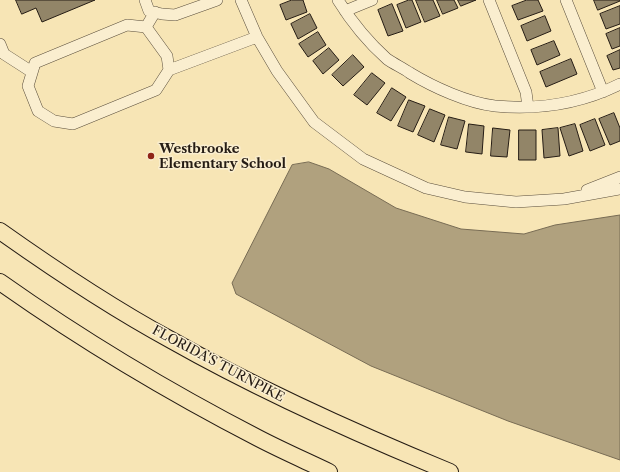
<!DOCTYPE html>
<style>
body{margin:0}
canvas{display:block;background:#f7e5b5}
</style>
<canvas width="620" height="472"></canvas>
<script>
const context = document.querySelector('canvas').getContext('2d');
context.lineJoin = 'round';
function paint(path, color) { context.fillStyle = color; context.fill(path, 'evenodd'); }
function strokePath(path, color, width, dash) { context.strokeStyle = color; context.lineWidth = width; context.lineCap = dash ? 'butt' : 'round'; context.setLineDash(dash || []); context.stroke(path); }
function write(font, color, halo, rows, align = 'center') {
  context.font = font + ' "Libre Caslon Text",serif'; context.lineWidth = 3; context.setLineDash([]); context.textBaseline = 'middle'; context.strokeStyle = halo; context.fillStyle = color; for (const [text, x, y, turn = 0] of rows) {
    context.save(); context.translate(x, y); context.rotate((+turn || 0) * Math.PI / 180); context.textAlign = isNaN(turn) ? turn : align; if (halo) context.strokeText(text, 0, 0); context.fillText(text, 0, 0); context.restore();
  }
}
const water = new Path2D(`
 M309,162L329,169L396,208L461,229L524,234L555,225L620,215V460L508,421L371,366L236,294L232,283L292,165Z`);
paint(water, '#b0a17e');
strokePath(water, '#786c54', 1);
const building = new Path2D(`
 M16,0H95L42,22L36,8L22,14Z
 M292,0H303L307,12L286,20L280,5Z
 M409,0H412L421,22L406,28L397,5Z
 M416,0H433L440,16L425,22Z
 M437,0H454L458,8L443,14Z
 M458,0H476L461,6Z
 M527,0H538L543,11L518,20L512,6Z
 M594,0H620V1L598,10Z
 M392,4L403,31L388,36L378,10Z
 M620,6V24L606,29L600,14Z
 M310,14L317,28L298,39L291,24Z
 M545,16L551,31L527,41L521,26Z
 M620,28V46L612,49L606,34Z
 M318,32L326,45L308,57L299,44Z
 M554,41L560,55L537,65L531,50Z
 M329,48L339,60L323,74L313,61Z
 M620,50V68L613,70L607,56Z
 M353,55L364,67L343,86L332,75Z
 M571,59L577,74L546,87L540,72Z
 M372,73L385,83L367,105L354,95Z
 M392,88L406,97L391,121L377,113Z
 M409,100L425,106L413,132L398,126Z
 M430,109L445,115L434,142L418,135Z
 M614,113L620,128V141L610,145L599,119Z
 M449,117L465,121L457,149L441,145Z
 M595,119L605,145L590,151L580,125Z
 M469,124L484,126L482,154L466,152Z
 M575,124L583,151L569,156L560,128Z
 M493,128L510,130L507,157L491,156Z
 M558,128L560,156L544,158L542,130Z
 M519,130H536V160H519Z`);
paint(building, '#928568');
strokePath(building, '#251c14', 1);
const minor = new Path2D(`
 M145,0L149,11L162,14L175,15L217,0
 M241,0L257,37L277,71L314,122L363,159L426,188L465,197L516,202L564,199L620,189
 M338,0C351,21 368,42 387,59C394,64 403,68 410,73C433,87 468,103 495,106C538,110 582,103 620,84
 M489,0L526,92L528,107
 M566,0L603,92
 M345,11L372,0
 M146,27L167,56L169,70L156,90L73,124L54,121L38,111L28,86L35,63L127,25L146,27L155,12
 M0,44L4,54L32,72
 M169,70L257,37
 M587,190L620,177`);
const highway = new Path2D(`
 M0,231C55,270 112,308 171,340C261,391 355,433 450,472
 M0,282C82,340 169,392 258,438C281,450 306,461 329,472`);
strokePath(minor, '#5a4e3c', 12);
strokePath(highway, '#251c14', 18);
strokePath(minor, '#faeecf', 11);
strokePath(highway, '#f7e5b5', 16);
for (const [x, y, r, color] of [
 [151,156,4,"#8f2418"]
]) { const dot = new Path2D(); dot.arc(x, y, r, 0, 2 * Math.PI); context.fillStyle = color; context.fill(dot); strokePath(dot, '#faeecf', 1.5); }
write('bold 13px', '#251c14', '#faeecf', [
 ["Westbrooke",159,149],
 ["Elementary School",159,164]
], 'left');
write('13px', '#251c14', '#faeecf', [
 ["FLORIDA'S TURNPIKE",218,364,28]
]);
</script>
